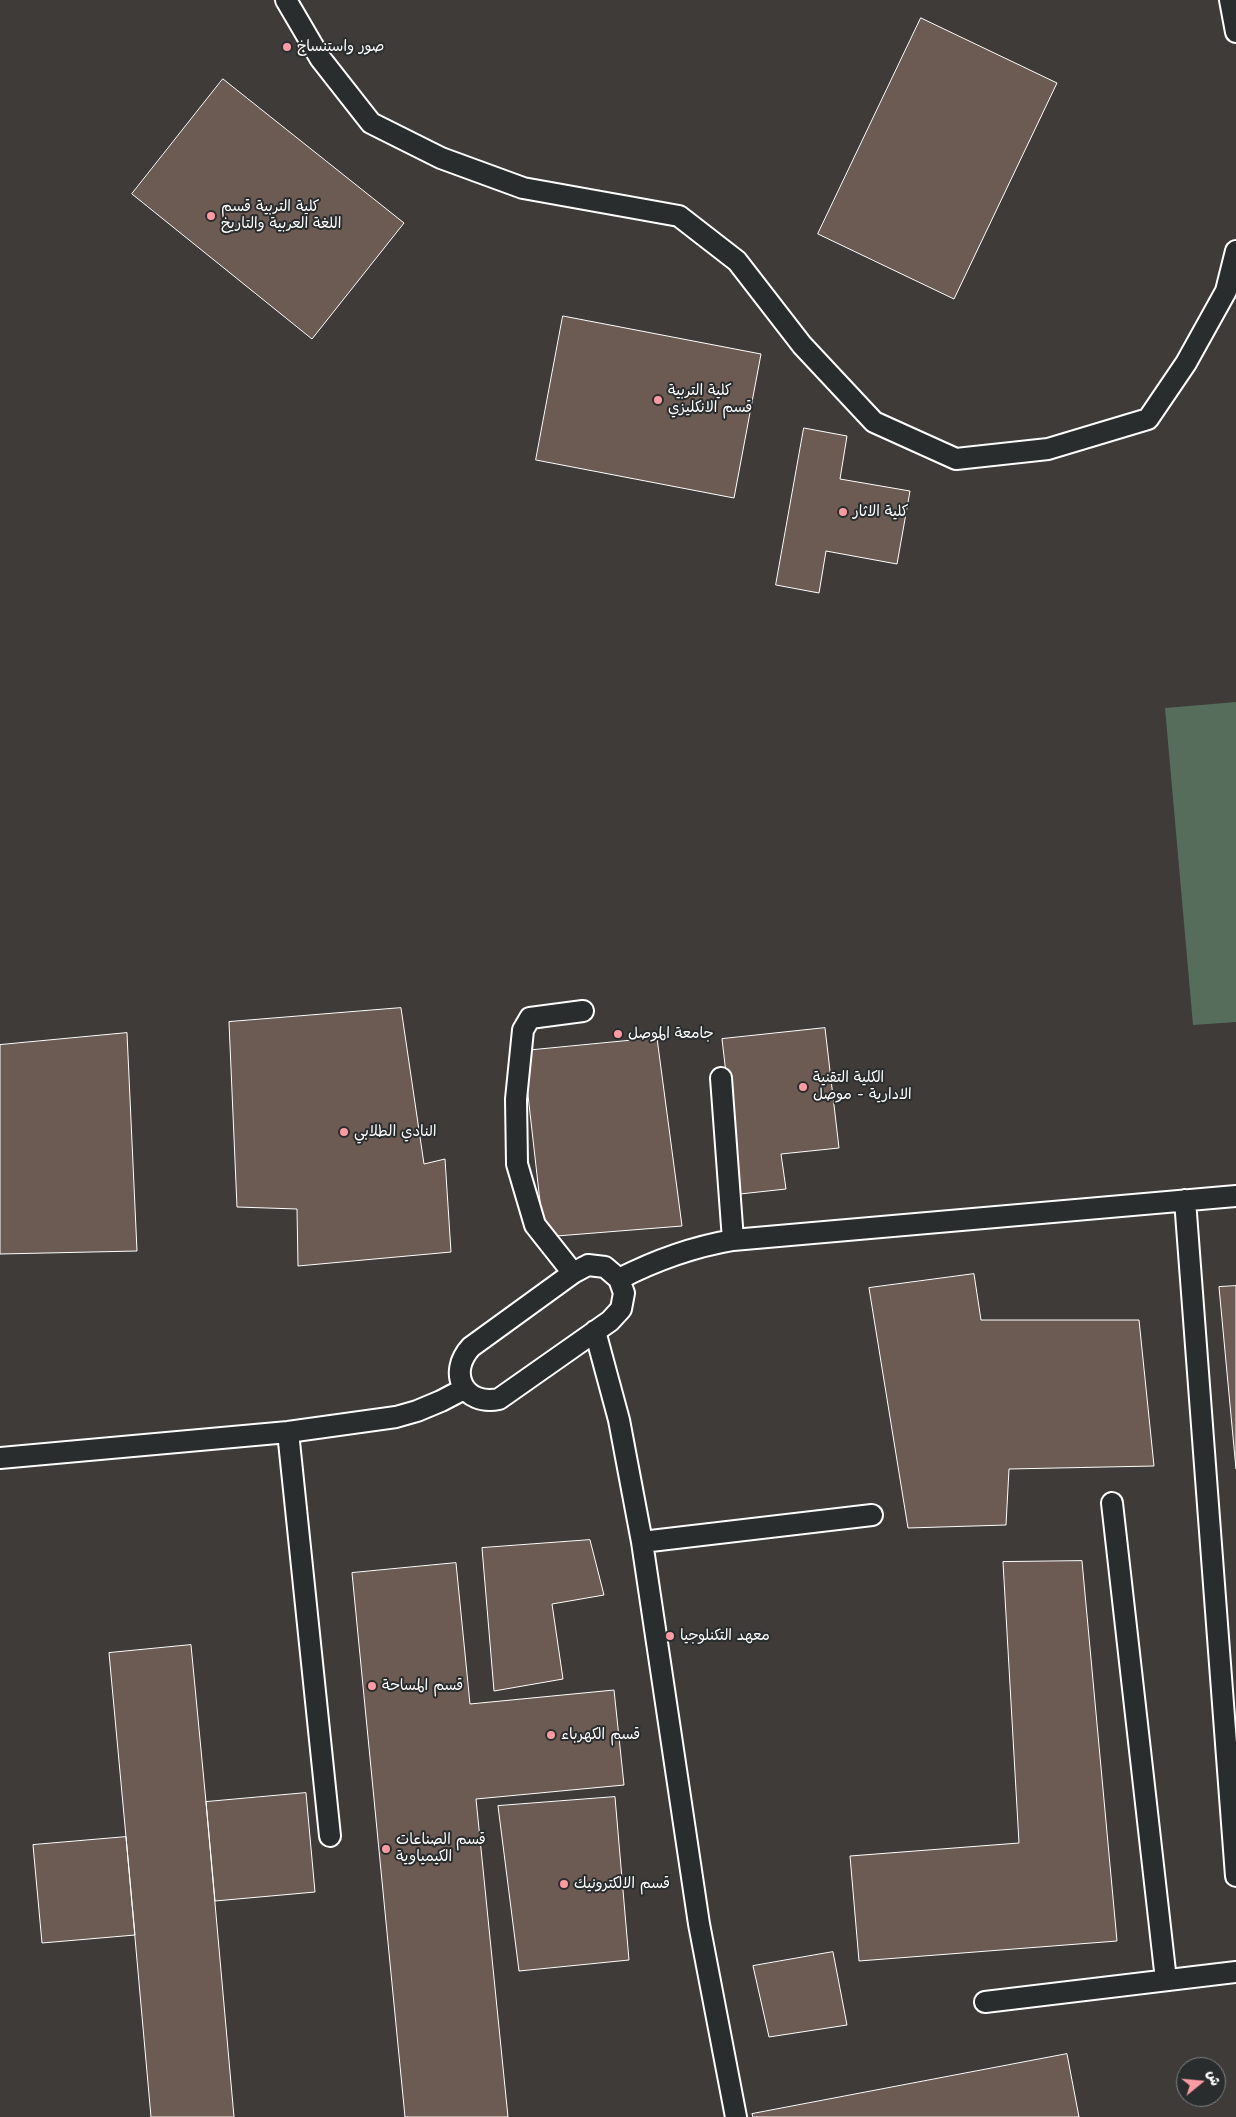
<!DOCTYPE html>
<meta charset="utf-8">
<style>
body{margin:0}
#map{position:relative;width:1236px;height:2117px;overflow:hidden;background:#2a2d2e;font-family:"Playpen Sans","Playpen Sans Arabic",sans-serif}
canvas{display:block}
.north{position:absolute;left:1176px;top:2057px;width:50px;height:50px;box-sizing:border-box;background:#2a2d2e;border:1px solid #7f8182;border-radius:50%;rotate:73deg;font-size:14px;font-weight:700;line-height:20px;text-align:center;color:#fff}
.north::after{content:'';display:block;margin:auto;width:18px;height:22px;background:#ff9aa2;clip-path:polygon(50% 0,100% 100%,50% 72%,0 100%)}
</style>
<div id="map">
<canvas width="1236" height="2117"></canvas>
<div class="north">ش</div>
</div>
<script>
const context = document.querySelector('canvas').getContext('2d');
context.lineJoin = 'round';
function paint(path, color) { context.fillStyle = color; context.fill(path, 'evenodd'); }
function strokePath(path, color, width, dash) { context.strokeStyle = color; context.lineWidth = width; context.lineCap = dash ? 'butt' : 'round'; context.setLineDash(dash || []); context.stroke(path); }
function write(font, color, halo, rows, align = 'center') {
  context.font = font + ' "Playpen Sans","Playpen Sans Arabic",sans-serif'; context.lineWidth = 4; context.setLineDash([]); context.textBaseline = 'middle'; context.strokeStyle = halo; context.fillStyle = color; for (const [text, x, y, turn = 0] of rows) {
    context.save(); context.translate(x, y); context.rotate((+turn || 0) * Math.PI / 180); context.textAlign = isNaN(turn) ? turn : align; if (halo) context.strokeText(text, 0, 0); context.fillText(text, 0, 0); context.restore();
  }
}
paint(new Path2D(`
 M0,0H1236V2117H0ZM1186,2067H1216V2097H1186Z`), '#3e3b39');
paint(new Path2D(`
 M1236,702V1022L1193,1025L1165,708Z`), '#556d5a');
const building = new Path2D(`
 M921,18L1057,83L954,299L818,234Z
 M223,79L404,223L312,339L132,194Z
 M563,316L761,354L734,498L536,460Z
 M804,428L847,436L840,479L910,491L897,564L826,551L819,593L776,585Z
 M401,1008L424,1164L445,1159L451,1252L298,1266L297,1209L237,1207L229,1022Z
 M825,1028L839,1148L781,1154L786,1189L740,1194L722,1039Z
 M127,1033L137,1251L0,1254V1045Z
 M657,1038L682,1226L544,1237L523,1051Z
 M974,1274L981,1320H1139L1154,1466L1009,1469L1006,1525L908,1528L869,1288Z
 M1236,1286V1469L1219,1287Z
 M590,1540L604,1595L552,1604L563,1679L494,1691L482,1548Z
 M1082,1561L1117,1941L859,1961L850,1856L1019,1843L1003,1562Z
 M456,1563L470,1704L614,1690L624,1785L476,1799L508,2117H405L352,1573Z
 M191,1645L206,1802L234,2117H151L126,1837L109,1653Z
 M306,1793L315,1892L215,1901L206,1802Z
 M615,1797L629,1960L519,1971L498,1806Z
 M126,1837L135,1935L42,1943L33,1845Z
 M833,1952L847,2025L769,2037L753,1966Z
 M1067,2054L1079,2117H753L752,2114Z`);
paint(building, '#6b5b52');
strokePath(building, '#fff', 1);
const service = new Path2D(`
 M286,0L320,58L371,123L441,158L523,188L679,216L737,261L802,345L874,422L956,459L1048,449L1148,419L1186,363L1226,291L1236,251
 M1230,0L1236,32
 M721,1078L733,1240
 M1185,1200L1236,1876
 M588,1265L605,1267L619,1279L624,1293L621,1309L610,1321L499,1399C464,1406 447,1373 471,1347L573,1273Z
 M573,1273L535,1225L517,1164L516,1099L523,1030L530,1018L583,1011
 M619,1279C656,1260 692,1247 733,1240L1236,1196
 M595,1331L619,1420L642,1542L699,1924L736,2117
 M288,1432L330,1836
 M0,1458L288,1432L396,1417L417,1411L441,1401L464,1389
 M1112,1503L1166,1980
 M642,1542L872,1515
 M985,2002L1236,1972`);
strokePath(service, '#fff', 24);
strokePath(service, '#2a2d2e', 20);
for (const [x, y, r, color] of [
 [287,47,5,"#ff9aa2"],
 [211,216,5,"#ff9aa2"],
 [658,400,5,"#ff9aa2"],
 [843,512,5,"#ff9aa2"],
 [618,1034,5,"#ff9aa2"],
 [803,1087,5,"#ff9aa2"],
 [344,1132,5,"#ff9aa2"],
 [670,1636,5,"#ff9aa2"],
 [372,1686,5,"#ff9aa2"],
 [551,1735,5,"#ff9aa2"],
 [386,1849,5,"#ff9aa2"],
 [564,1884,5,"#ff9aa2"]
]) { const dot = new Path2D(); dot.arc(x, y, r, 0, 2 * Math.PI); context.fillStyle = color; context.fill(dot); strokePath(dot, '#2a2d2e', 2); }
write('15px', '#fff', '#2a2d2e', [
 ["صور واستنساخ",297,47],
 ["كلية التربية قسم",221,207],
 ["اللغة العربية والتاريخ",221,224],
 ["كلية التربية",668,391],
 ["قسم الانكليزي",668,408],
 ["كلية الاثار",853,512],
 ["جامعة الموصل",628,1034],
 ["الكلية التقنية",813,1078],
 ["الادارية - موصل",813,1095],
 ["النادي الطلابي",354,1132],
 ["معهد التكنلوجيا",680,1636],
 ["قسم المساحة",382,1686],
 ["قسم الكهرباء",561,1735],
 ["قسم الصناعات",396,1840],
 ["الكيمياوية",396,1857],
 ["قسم الالكترونيك",574,1884]
], 'left');
</script>
